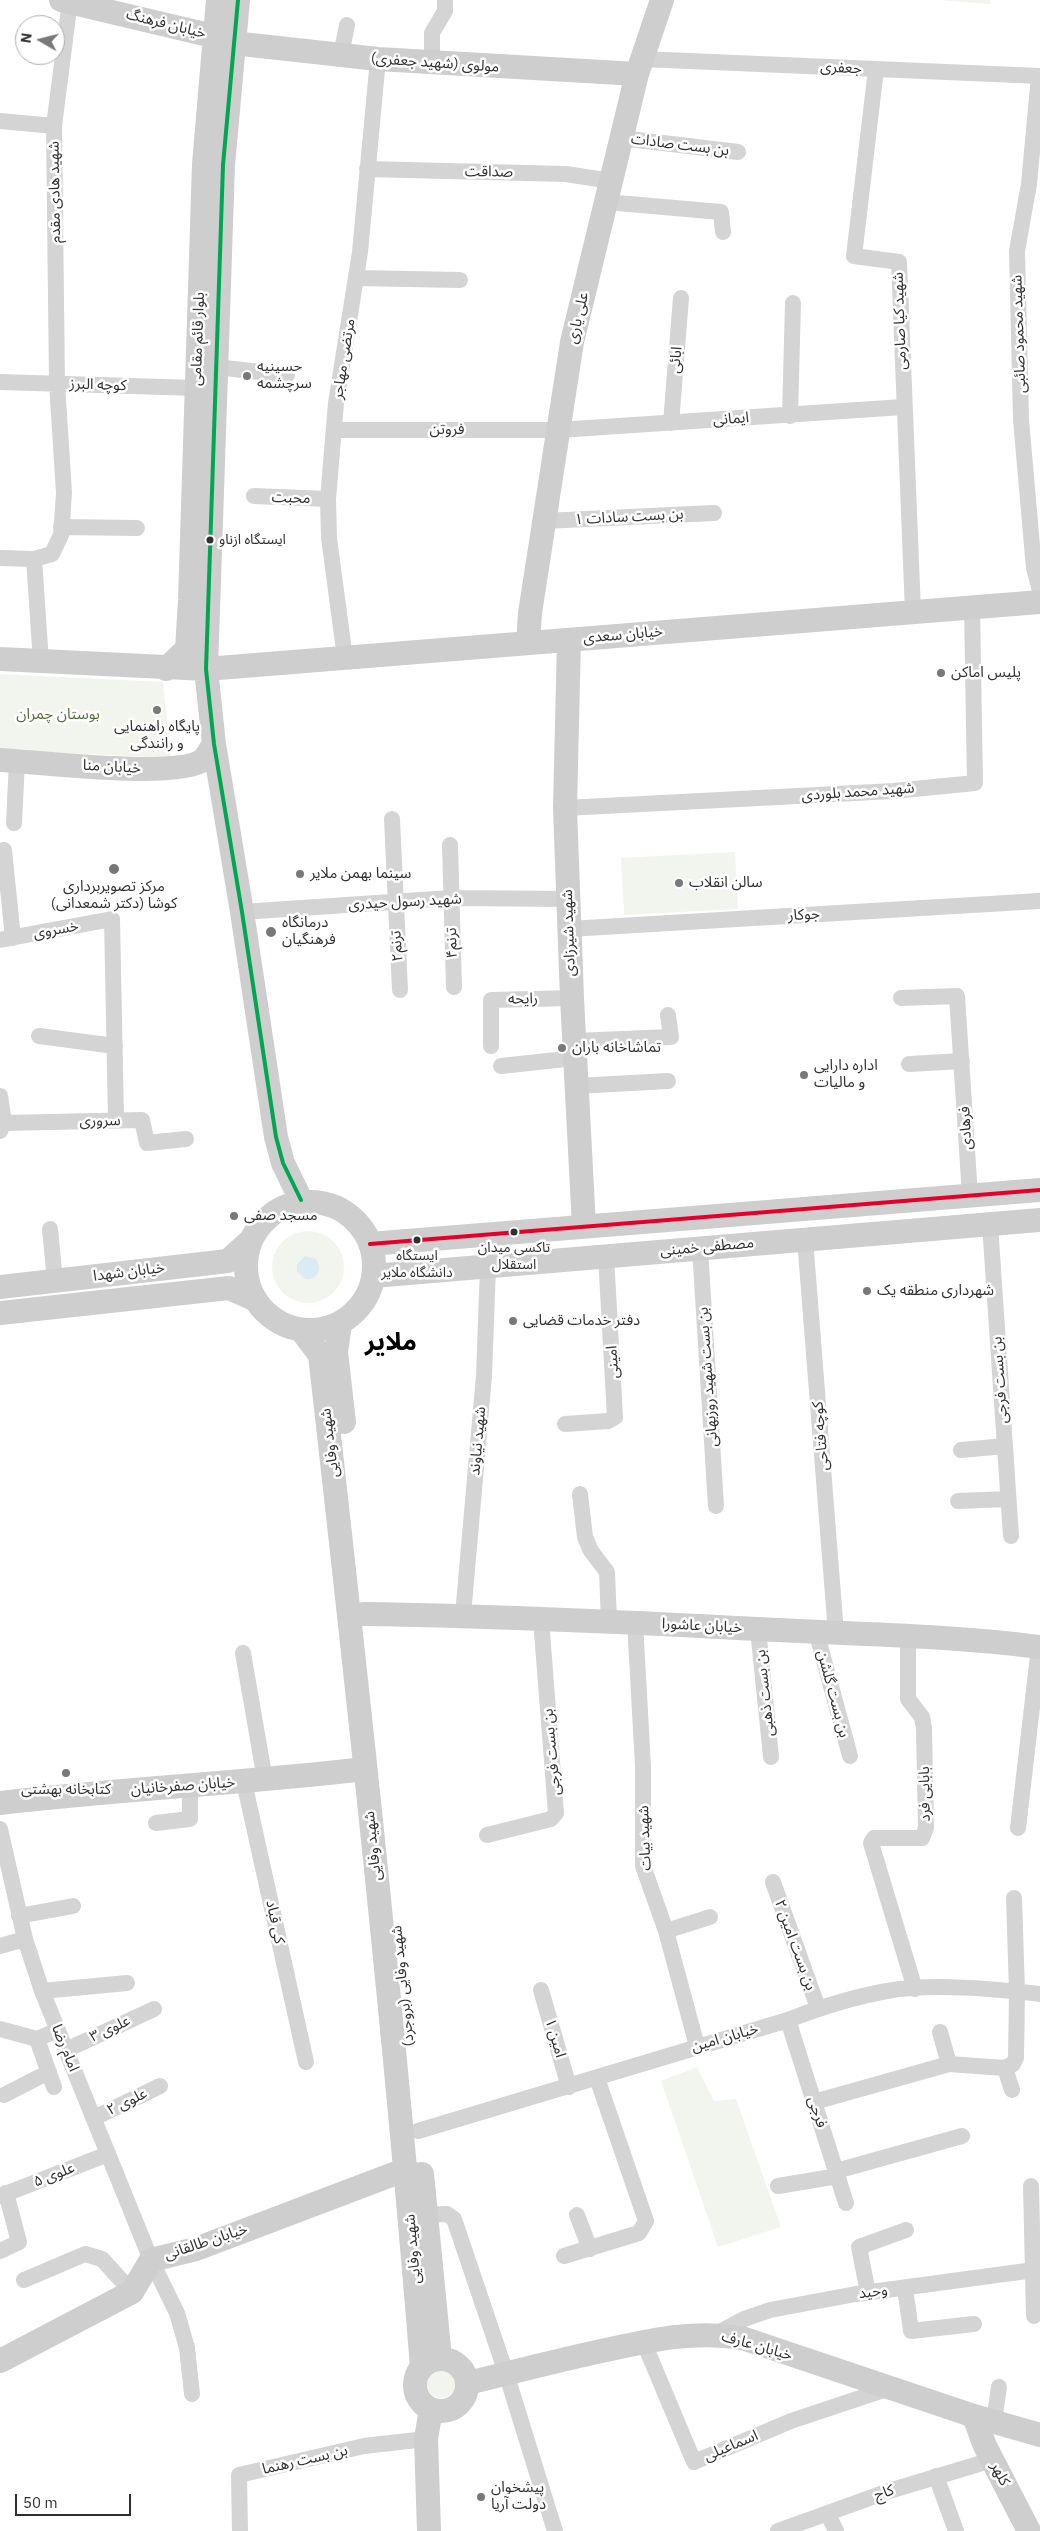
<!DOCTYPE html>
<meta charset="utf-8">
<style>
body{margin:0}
#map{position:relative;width:1040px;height:2531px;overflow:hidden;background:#fff;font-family:"IBM Plex Sans",sans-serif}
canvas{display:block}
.north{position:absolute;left:15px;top:15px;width:50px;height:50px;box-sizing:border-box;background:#fff;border:1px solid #acacac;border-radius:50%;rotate:278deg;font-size:14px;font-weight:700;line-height:20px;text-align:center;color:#303030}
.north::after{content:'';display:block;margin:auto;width:18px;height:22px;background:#787878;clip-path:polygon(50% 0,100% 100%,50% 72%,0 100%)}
.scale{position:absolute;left:15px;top:2494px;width:116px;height:22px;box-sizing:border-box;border:2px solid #303030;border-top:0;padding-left:6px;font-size:15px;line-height:18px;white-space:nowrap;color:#303030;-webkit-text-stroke:4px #fff;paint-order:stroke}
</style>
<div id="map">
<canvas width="1040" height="2531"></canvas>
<div class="north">N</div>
<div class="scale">50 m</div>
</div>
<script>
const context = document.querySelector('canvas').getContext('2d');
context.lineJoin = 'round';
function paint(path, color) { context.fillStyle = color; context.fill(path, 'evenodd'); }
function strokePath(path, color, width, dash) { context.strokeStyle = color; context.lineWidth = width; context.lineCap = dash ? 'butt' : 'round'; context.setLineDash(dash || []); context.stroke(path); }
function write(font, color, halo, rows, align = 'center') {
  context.font = font + ' "IBM Plex Sans","Noto Sans Arabic",sans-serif'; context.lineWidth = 5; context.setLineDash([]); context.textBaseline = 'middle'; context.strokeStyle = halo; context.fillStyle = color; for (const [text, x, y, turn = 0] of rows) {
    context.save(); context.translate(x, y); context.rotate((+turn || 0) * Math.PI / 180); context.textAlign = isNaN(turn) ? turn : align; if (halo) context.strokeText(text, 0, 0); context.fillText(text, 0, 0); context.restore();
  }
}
paint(new Path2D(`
 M939,0H990V4Z
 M0,674L163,682L171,758L0,750Z
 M735,852L738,909L624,915L621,858Z
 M272 1267a36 36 0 1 1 72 0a36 36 0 1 1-72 0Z
 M697,2067L714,2101L736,2099L781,2227L718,2247L661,2081Z
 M427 2384a14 14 0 1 1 28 0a14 14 0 1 1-28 0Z`), '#f2f5ed');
paint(new Path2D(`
 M305,1256L316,1259C323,1270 317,1280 305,1279L297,1271V1264Z`), '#daebf3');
strokePath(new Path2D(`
 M341,55L347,25
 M642,59L1040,76
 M432,63V33L445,11V0
 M876,69L854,256L899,262L913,612
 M1039,76L1029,184L1017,251L1021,420L1034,568L1040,591
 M0,121L54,126
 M621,138L738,152
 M367,169L566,174L611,181
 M606,202L721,212L723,232
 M357,278L460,280
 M216,367L287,375
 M0,382L196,388
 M790,416L793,303
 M671,423L681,298
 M335,430H559L903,407
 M254,496L328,499
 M544,521L714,513
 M61,527L137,528
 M0,558L34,559L52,554L61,535L64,493L57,384L54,126L70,1
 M34,559L41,662
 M345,658L329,538L328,499L336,403L360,252L378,59
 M565,808L894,791L975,783L972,607
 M392,819L400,990
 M14,823L17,761
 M450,845L454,987
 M4,850L13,938
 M242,912L451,898L568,899
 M569,929L1040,901
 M0,940L112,919L116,1120
 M901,998L957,996L970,1196
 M39,1036L115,1046
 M575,1041L671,1037L668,1015
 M491,1046V1000L572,998
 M909,1064L962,1061
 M501,1066L575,1058
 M576,1086L668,1081
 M0,1096L4,1123
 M0,1131L4,1123L142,1120L147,1143L186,1139
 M990,1224L1011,1536
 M50,1229L55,1281
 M805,1239L836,1633
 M700,1248L716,1506
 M565,1424L608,1421L615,1417L606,1256
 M961,1450L1005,1446
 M580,1494L585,1537L591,1551L607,1572L609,1622
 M958,1501L1008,1499
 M463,1615L484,1376L488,1266
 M635,1622L643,1766V1866L666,1931L697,2046
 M758,1629L771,1757
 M816,1631L850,1756
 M908,1637V1699L922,1717L924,1728L926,1828L922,1838H874L871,1843L915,1989
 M243,1653L265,1780
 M244,1782L306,2062
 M156,1823L190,1819V1787
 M1018,1828L1039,1647
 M0,1829L25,1939L42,1991L151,2260L177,2313L187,2348L192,2394
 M487,1835L551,1819L556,1813L541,1619
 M773,1882L818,2008
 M19,1916L73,1906
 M666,1931L710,1917
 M0,1946L25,1939
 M541,1990L569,2087
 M42,1991L127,1983
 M788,2020L846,2203
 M0,2029L37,2039L58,2030
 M940,2032L949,2064
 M37,2039L54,2087
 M66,2050L154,2009
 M1005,2068L1012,2090
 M4,2095L49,2072
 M814,2102L949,2064L1005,2068L1013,2064L1016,2058L1017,1992L1014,1898
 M94,2118L160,2086
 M418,2131L788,2020C819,2008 853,1997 887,1991C932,1983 994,1989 1040,1994
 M836,2171L962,2136
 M778,2186L838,2176
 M1031,2186L1034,2316
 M0,2196L108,2154
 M427,2215L447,2214L454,2219L506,2373L555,2531
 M577,2215L590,2249
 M0,2251L19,2242L6,2193
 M564,2256L639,2233L646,2221L597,2078
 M24,2280L85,2254L102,2259L132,2292
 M905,2288L911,2331L974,2324
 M868,2293L859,2247L906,2230
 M716,2334L744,2319L770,2310L856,2294L1034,2270
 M644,2343L694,2462L791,2421L890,2388
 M994,2421L999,2387
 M936,2476L956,2531
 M828,2514L836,2531
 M240,2531L239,2475L364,2446L426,2439
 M778,2531L889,2491L992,2460`), '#d4d4d4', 16);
strokePath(new Path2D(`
 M61,0L213,36
 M238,0L223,165L206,669L214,744L242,912L276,1137L283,1163L301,1200
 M233,43L378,59L637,74
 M569,640L565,808L572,998L584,1226
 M528,643L530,613L572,342L637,74L662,0
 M0,659L206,669L1040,602
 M166,669L187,649L190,600L204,164L218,0
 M0,760C36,762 178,779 203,760C207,756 211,748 214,744
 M246 1266a64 64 0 1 1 128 0a64 64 0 1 1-128 0Z
 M370,1244L1040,1190
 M373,1276L1040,1220
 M0,1287L228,1261L250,1241
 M0,1313L229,1288L254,1299
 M340,1324L336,1352L344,1422
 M302,1331L320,1355C358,1692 395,2029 422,2367
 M364,1614C495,1616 626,1622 757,1629C851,1634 946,1635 1040,1647
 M0,1803C122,1789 244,1783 365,1769
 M422,2174L440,2358
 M415 2385a26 26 0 1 1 52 0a26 26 0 1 1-52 0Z
 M0,2361L132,2292L151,2260L196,2249L407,2169
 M468,2383C513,2372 559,2360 606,2350C652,2340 694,2330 742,2338L974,2416L1040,2435
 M974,2416L985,2446L1029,2531
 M429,2531L426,2439L431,2409`), '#cecece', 24);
strokePath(new Path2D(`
 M370,1244L1040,1190`), '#e4002b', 4);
strokePath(new Path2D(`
 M238,0L223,165L206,669L214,744L242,912L276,1137L283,1163L301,1200`), '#00a651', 4);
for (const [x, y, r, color] of [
 [247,376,5,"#787878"],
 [210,540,4.5,"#303030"],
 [941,673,5,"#787878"],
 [157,710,5,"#787878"],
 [114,869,6,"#787878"],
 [300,874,5,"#787878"],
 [679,883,5,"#787878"],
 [271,932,6,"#787878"],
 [562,1048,5,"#787878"],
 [804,1075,5,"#787878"],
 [234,1216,5,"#787878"],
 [514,1232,4.5,"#303030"],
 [417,1240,4.5,"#303030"],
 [867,1291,5,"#787878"],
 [513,1321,5,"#787878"],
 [66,1773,5,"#787878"],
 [481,2497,5,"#787878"]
]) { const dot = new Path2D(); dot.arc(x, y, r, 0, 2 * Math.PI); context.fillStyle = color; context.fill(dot); strokePath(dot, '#fff', 2); }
write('14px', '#303030', '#fff', [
 ["ایستگاه ازناو",219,540,"left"],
 ["تاکسی میدان",514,1248],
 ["استقلال",514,1265],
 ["ایستگاه",417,1256],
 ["دانشگاه ملایر",417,1273]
]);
write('15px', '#303030', '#fff', [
 ["خیابان فرهنگ",166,24,14],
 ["مولوی (شهید جعفری)",435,63,4],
 ["جعفری",841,68,3],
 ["بن بست صادات",680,145,7],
 ["صداقت",489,172,1],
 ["شهید هادی مقدم",55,192,-91],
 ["علی یاری",578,318,-77],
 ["شهید کیا صارمی",900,321,-92],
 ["شهید محمود صائبی",1019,334,-92],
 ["بلوار قائم مقامی",198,339,-88],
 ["مرتضی مهاجر",344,359,-81],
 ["ابائی",676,360,-85],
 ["کوچه البرز",98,385,2],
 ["ایمانی",731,419,-4],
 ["فروتن",447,430],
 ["محبت",291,498,2],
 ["بن بست سادات ۱",629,517,-3],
 ["خیابان سعدی",623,635,-5],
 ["خیابان منا",112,767,3],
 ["شهید محمد بلوردی",858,792,-4],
 ["شهید رسول حیدری",405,902,-3],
 ["جوکار",804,915,-3],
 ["خسروی",56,930,-10],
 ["شهید شیرزادی",569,933,-92],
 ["ترنم۴",452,943,-92],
 ["ترنم۲",397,946,-94],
 ["رایحه",523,999,-1],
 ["سروری",100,1121,-1],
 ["فرهادی",966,1128,-93],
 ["مصطفی خمینی",707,1247,-5],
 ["خیابان شهدا",129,1272,-7],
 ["امینی",613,1362,-94],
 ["بن بست شهید روزبهانی",708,1377,-94],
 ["بن بست فرجی",1000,1380,-94],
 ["کوچه فتاحی",821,1436,-95],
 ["شهید نیاوند",478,1441,-85],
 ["شهید وفایی",330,1443,-97],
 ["خیابان عاشورا",702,1626,3],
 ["بن بست ذهبی",765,1693,-96],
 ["بن بست گلشن",833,1694,75],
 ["بن بست فرجی",552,1752,-95],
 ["خیابان صفرخانیان",183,1786,-4],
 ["بابایی فرد",925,1794,-91],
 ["شهید بیات",645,1838,-92],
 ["شهید وفایی",373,1846,-96],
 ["کی قباد",275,1922,78],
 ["بن بست امین ۲",795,1945,70],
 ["شهید وفایی (بروجرد)",403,1986,-96],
 ["علوی ۳",110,2029,-25],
 ["امین ۱",555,2038,74],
 ["خیابان امین",725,2038,-16],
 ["امام رضا",65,2048,68],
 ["علوی ۲",127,2102,-26],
 ["فرجی",817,2112,72],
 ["علوی ۵",54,2175,-21],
 ["خیابان طالقانی",206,2242,-18],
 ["شهید وفایی",413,2249,-95],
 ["وحید",873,2292,-8],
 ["خیابان عارف",757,2346,16],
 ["اسماعیلی",731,2446,-23],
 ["بن بست رهنما",305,2460,-13],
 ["کلهر",1000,2474,63],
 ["کاج",884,2493,-19]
]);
write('15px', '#303030', '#fff', [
 ["حسینیه",257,367],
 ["سرچشمه",257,384],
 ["پلیس اماکن",951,673],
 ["پایگاه راهنمایی",157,727,"center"],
 ["و رانندگی",157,744,"center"],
 ["سینما بهمن ملایر",310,874],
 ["سالن انقلاب",689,883],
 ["مرکز تصویربرداری",114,887,"center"],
 ["کوشا (دکتر شمعدانی)",114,904,"center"],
 ["درمانگاه",282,923],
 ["فرهنگیان",282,940],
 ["تماشاخانه باران",572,1048],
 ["اداره دارایی",814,1066],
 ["و مالیات",814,1083],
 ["مسجد صفی",244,1216],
 ["شهرداری منطقه یک",877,1291],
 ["دفتر خدمات قضایی",523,1321],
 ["کتابخانه بهشتی",66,1790,"center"],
 ["پیشخوان",491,2488],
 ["دولت آریا",491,2505]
], 'left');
write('15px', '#566e3b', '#fff', [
 ["بوستان چمران",58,715]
]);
write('bold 25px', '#000', '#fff', [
 ["ملایر",391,1343]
]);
</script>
